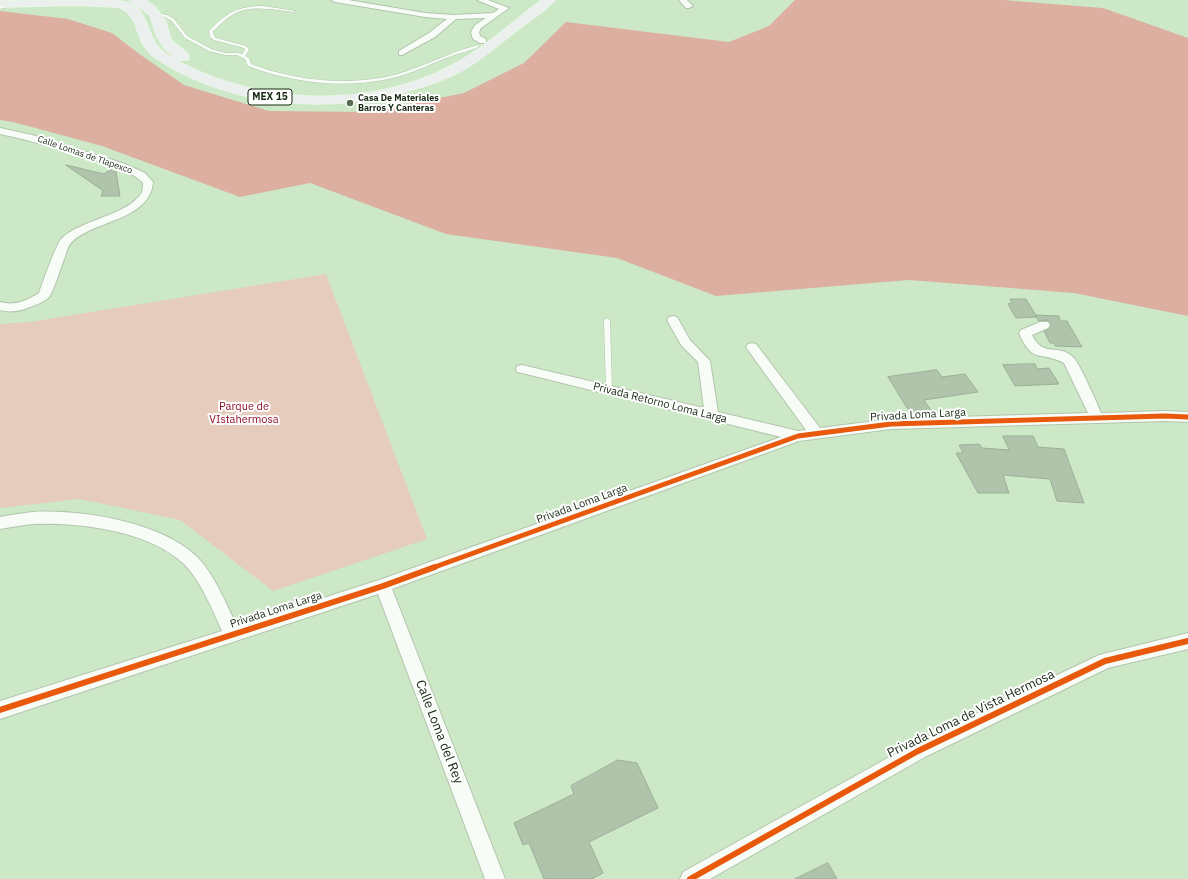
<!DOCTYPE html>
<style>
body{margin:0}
canvas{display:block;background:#cde8c7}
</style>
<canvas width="1188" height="879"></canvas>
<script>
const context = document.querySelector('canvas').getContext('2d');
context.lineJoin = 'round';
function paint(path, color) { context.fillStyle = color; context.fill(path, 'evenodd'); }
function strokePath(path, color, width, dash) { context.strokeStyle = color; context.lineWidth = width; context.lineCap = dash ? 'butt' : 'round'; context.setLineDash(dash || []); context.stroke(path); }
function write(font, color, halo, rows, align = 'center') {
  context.font = font + ' "IBM Plex Sans",sans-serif'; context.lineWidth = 4; context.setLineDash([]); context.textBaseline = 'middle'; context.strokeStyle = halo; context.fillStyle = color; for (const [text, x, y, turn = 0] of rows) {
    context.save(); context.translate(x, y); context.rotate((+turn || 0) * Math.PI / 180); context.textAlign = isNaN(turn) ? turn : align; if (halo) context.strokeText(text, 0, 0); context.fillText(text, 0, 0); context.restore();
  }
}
paint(new Path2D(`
 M326,274L427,539L273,591L180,520L80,499L0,508V324L30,322Z`), '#e5ccbd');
paint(new Path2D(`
 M795,0H1003L1103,8L1188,38V316L1074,293L909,280L716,296L617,258L446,234L310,183L240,197L102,146L13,122L0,120V11L68,19L112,33L138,53L184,85L269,111L370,112L464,93L524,63L566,22L729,42L769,26Z`), '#dcafa1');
const building = new Path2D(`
 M66,165L104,174L111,169L113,172L116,171L120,196H101L103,191Z
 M1010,299H1026L1037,317L1016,318L1008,304L1012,303Z
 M1036,315L1059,316L1060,321H1067L1082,347L1055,346L1054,343H1050L1044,331L1049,329L1051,324L1048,320L1039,321Z
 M1035,364L1037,369L1049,368L1059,384L1015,386L1003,365Z
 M937,370L942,377L965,374L978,392L924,400L934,415L920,417L907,408L888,377Z
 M1003,436H1033L1038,447L1064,449L1084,503L1057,501L1050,479L1003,475L1009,493H978L956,453H963L959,445L979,444L982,448L1009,450Z
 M618,760L637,763L658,808L589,842L603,873L592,879H544L529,843L523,845L514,823L574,794L571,786Z
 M828,863L837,879H795Z`);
paint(building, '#afc4aa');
strokePath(building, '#9baf97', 1);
const lane = new Path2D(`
 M12,3L14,4L13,5L0,9V7Z
 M263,6L296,11L294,12C274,10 250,4 232,15C225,19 219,26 213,31L214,36L216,38L246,46L249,50L245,56L249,58L251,64C296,81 350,87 398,74C425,66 450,52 478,45L480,46C471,51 459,53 449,57C433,63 417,71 400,76C351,90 295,84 248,66L245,59L237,55H225L209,51L185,38L172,21L165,17L153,14L155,13L167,15L174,19L187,36L211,49L225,53H238L242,54L245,50L244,48L214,40L210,37L209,31C226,13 238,6 263,6Z
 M607,318L610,320L612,390L609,392L606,390L604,320Z`);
const street = new Path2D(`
 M331,0H348L425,13L454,15L493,13L499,9L477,0H488L509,8L481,28L479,32L480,36L486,39V43H480L473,39L471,32L475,25L486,18L456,19L435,37L402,55H399V51L429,33L447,19L425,17L335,2Z
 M679,0H687L693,6L689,8H686Z
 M0,128L32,135L125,164L145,173L153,182C150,220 96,220 73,241C68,245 67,251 65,257C61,266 54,291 49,297C44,302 36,305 30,307C21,311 10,313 0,310V302C15,306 26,301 39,293C43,282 55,247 61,239C79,220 130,215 142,192C143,189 143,185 143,183C128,168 103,163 84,157C56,148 29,140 0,134Z
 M673,316L677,317L690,340L710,361L718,412L798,431L806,430L748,350L746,347L748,344L752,343L756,344L820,428L891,419L1088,413L1064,363C1039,350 1033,365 1019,333L1021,330L1040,322H1048L1050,325L1048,328L1032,335C1043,358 1058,343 1073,357C1079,362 1097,403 1101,413L1165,411L1188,412V422L1165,421L891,429L799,441L392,589L505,879H485L378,594L0,719V701L222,631C213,610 200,580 184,564C149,531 80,522 33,524C22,525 11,527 0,529V517C11,515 22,513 33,512C81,509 159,522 195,555C213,571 226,604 237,626L382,579L781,437L522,373L517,372L516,369L517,366L522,365L704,408L698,362L681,345L667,320L669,317Z
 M1188,633V649L1108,668L925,757L710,879H680L683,872L911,745L1099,655Z`);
const primary = new Path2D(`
 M114,0C157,4 139,38 169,56C250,105 367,111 451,66C484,49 512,22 542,0H555C548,9 522,26 512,34C496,47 479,61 461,71C443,81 423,87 404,92C329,112 249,107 180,72C169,66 155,60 147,50C134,34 140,15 118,7L76,5L0,7V1Z
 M129,0H145L155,7L165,20L171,40L188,54L189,57L188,60H178L165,49L157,37L150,15Z`);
strokePath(lane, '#b1c5ad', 1);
strokePath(street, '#b1c5ad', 2);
strokePath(primary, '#e8f5e6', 2);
paint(lane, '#f8fcf7');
paint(street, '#f8fcf7');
paint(primary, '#ebf0ef');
strokePath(new Path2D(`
 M432,568L798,436L891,424L1165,416L1188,417`), '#e8590c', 5);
strokePath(new Path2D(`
 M0,710L383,586L435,567
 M690,879L918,751L1105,661L1188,641`), '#e8590c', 6);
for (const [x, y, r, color] of [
 [350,103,4,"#576c52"]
]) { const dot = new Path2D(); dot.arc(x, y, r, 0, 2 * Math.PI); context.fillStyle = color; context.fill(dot); strokePath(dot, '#fff', 1.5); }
write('bold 9px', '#172913', '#fff', [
 ["Casa De Materiales",358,98],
 ["Barros Y Canteras",358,108]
], 'left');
write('9px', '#172913', '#fff', [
 ["Calle Lomas de Tlapexco",85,155,19]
]);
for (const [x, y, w] of [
 [270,97,44]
]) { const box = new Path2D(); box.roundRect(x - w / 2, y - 8, w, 16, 3); context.fillStyle = '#fff'; context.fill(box); strokePath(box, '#172913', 1); }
write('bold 10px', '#172913', null, [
 ["MEX 15",270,97]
]);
write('11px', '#172913', '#fff', [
 ["Privada Retorno Loma Larga",660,403,14],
 ["Privada Loma Larga",918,415,-3],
 ["Privada Loma Larga",582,504,-20],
 ["Privada Loma Larga",276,610,-18]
]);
write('11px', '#8f0f26', '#fff', [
 ["Parque de",244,407],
 ["VIstahermosa",244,420]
]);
write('13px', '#172913', '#fff', [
 ["Privada Loma de Vista Hermosa",971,714,-26],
 ["Calle Loma del Rey",439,732,69]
]);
</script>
